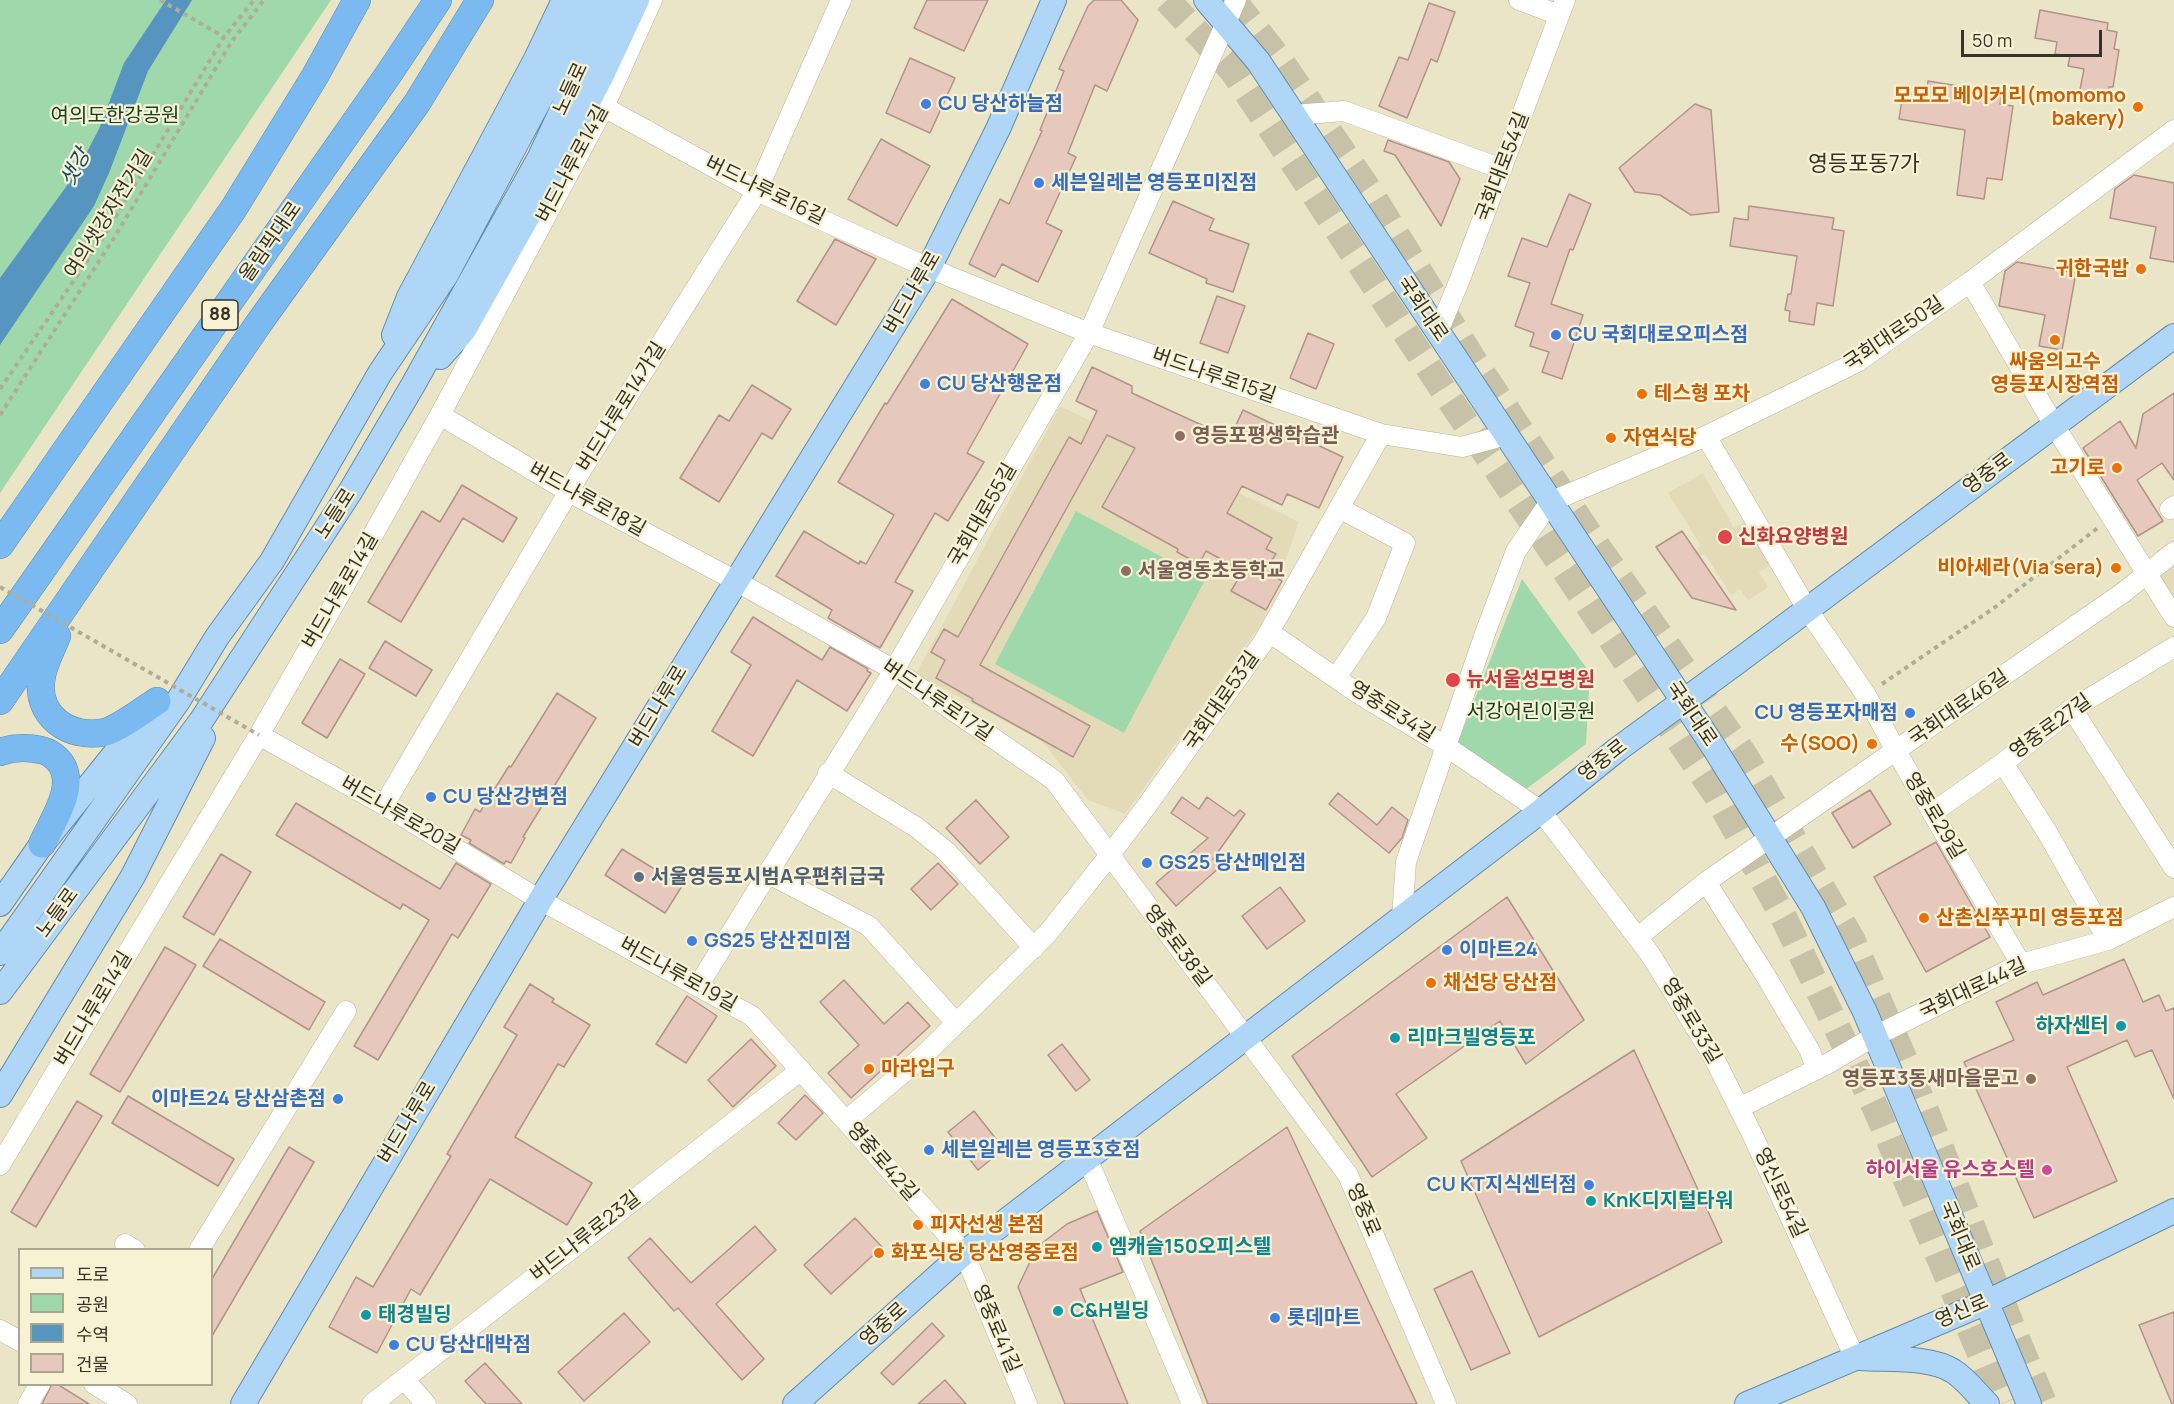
<!DOCTYPE html>
<meta charset="utf-8">
<style>
body{margin:0}
#map{position:relative;width:2174px;height:1404px;overflow:hidden;background:#ebe5c8;font-family:Manrope,"Noto Sans KR",sans-serif}
canvas{display:block}
.legend{position:absolute;left:18px;top:1248px;width:195px;height:138px;box-sizing:border-box;background:#f8f2d5;border:2px solid #aaa690;margin:0;padding:8px 10px;list-style:none;font-size:18px;color:#353328}
.legend li{display:flex;align-items:center;gap:12px;height:30px}
.legend b{width:30px;border:2px solid #aaa690}
.scale{position:absolute;left:1961px;top:30px;width:141px;height:27px;box-sizing:border-box;border:3px solid #353328;border-top:0;padding-left:8px;font-size:18px;line-height:21px;white-space:nowrap;color:#353328;-webkit-text-stroke:4px #f8f2d5;paint-order:stroke}
</style>
<div id="map">
<canvas width="2174" height="1404"></canvas>
<ul class="legend">
<li><b style="height:8px;background:#afd6f7"></b>도로</li>
<li><b style="height:16px;background:#9ed8ab"></b>공원</li>
<li><b style="height:16px;background:#5595bf"></b>수역</li>
<li><b style="height:16px;background:#e6c8bc"></b>건물</li>
</ul>
<div class="scale">50 m</div>
</div>
<script>
const context = document.querySelector('canvas').getContext('2d');
context.lineJoin = 'round';
function paint(path, color) { context.fillStyle = color; context.fill(path, 'evenodd'); }
function strokePath(path, color, width, dash) { context.strokeStyle = color; context.lineWidth = width; context.lineCap = dash ? 'butt' : 'round'; context.setLineDash(dash || []); context.stroke(path); }
function write(font, color, halo, rows, align = 'center') {
  context.font = font + ' Manrope,"Noto Sans KR",sans-serif'; context.lineWidth = 4.5; context.setLineDash([]); context.textBaseline = 'middle'; context.strokeStyle = halo; context.fillStyle = color; for (const [text, x, y, turn = 0] of rows) {
    context.save(); context.translate(x, y); context.rotate((+turn || 0) * Math.PI / 180); context.textAlign = isNaN(turn) ? turn : align; if (halo) context.strokeText(text, 0, 0); context.fillText(text, 0, 0); context.restore();
  }
}
paint(new Path2D(`
 M1060,406L1299,522L1264,620L1125,814L1088,800L1042,741L916,674Z
 M1703,473L1734,528L1745,521L1770,561V566L1759,572L1768,587L1748,601L1740,589L1731,595L1705,554L1699,557L1695,551L1701,546L1668,493Z
 M2174,555V610L2157,582L2161,565Z`), '#e3dbb7');
paint(new Path2D(`
 M0,0H331L0,493Z
 M1076,511L1205,580L1124,733L995,664Z
 M1522,579L1590,673L1586,744L1525,790L1457,744Z`), '#9ed8ab');
paint(new Path2D(`
 M166,0H192L148,71L109,173L94,206L0,345V278L76,173L99,129L124,63Z`), '#5595bf');
const building = new Path2D(`
 M927,0H988L964,51L914,28Z
 M1094,0H1121L1138,20L1107,91L1095,85L1068,153L1076,157L1046,223L1062,231L1038,282L1002,264L995,277L969,264L1000,199L1009,204L1042,131L1040,130L1064,71L1059,69L1088,6Z
 M1429,3L1455,12L1437,62L1431,59L1407,118L1379,106L1399,57L1408,60Z
 M2040,10L2108,23L2107,30L2117,32L2114,49L2119,50L2113,87H2109L2107,100L2079,95L2084,69L2068,66L2070,56L2055,54L2057,42L2035,38Z
 M910,58L955,78L930,133L886,113Z
 M1928,81L2002,93L2000,104L2013,106L2002,180L1987,178L1984,199L1957,195L1965,130L1899,119L1903,93L1926,96Z
 M1695,104L1711,110L1719,212L1691,215L1660,195L1635,192L1619,168Z
 M881,139L930,166L897,226L848,199Z
 M1388,140L1449,162L1460,179L1441,226L1395,155L1384,151Z
 M2134,175L2174,183V262L2150,258L2156,227L2110,218L2115,189Z
 M1569,194L1591,204L1573,250L1570,249L1551,304L1583,315L1562,379L1542,372L1549,352L1530,346L1534,333L1515,326L1530,283L1508,276L1522,238L1547,247Z
 M1173,201L1214,219L1209,230L1249,244L1233,292L1206,283L1207,279L1149,253Z
 M1749,206L1834,218L1832,229L1844,231L1833,306L1817,303L1814,325L1789,321L1790,311L1785,310L1788,294H1791L1797,256L1730,246L1734,218L1748,220Z
 M835,239L876,259L836,325L797,301Z
 M2017,262L2076,273L2062,350L2039,346L2045,315L1999,306L2005,271Z
 M1217,296L1245,306L1228,353L1200,343Z
 M952,299L1028,344L967,453L984,462L948,521L935,513L895,582L913,591L880,648L828,618L832,610L776,576L804,531L859,564L860,561L866,564L894,515L838,482L885,403L887,404Z
 M1308,333L1334,344L1316,389L1290,378Z
 M1092,367L1132,386V393L1230,438L1243,410L1343,457L1319,508L1287,494L1282,505L1242,486L1227,513L1272,538L1266,549L1276,554L1272,560L1280,565L1274,576L1282,581L1266,610L1231,591L1240,576L1234,573L1237,568L1206,551L1199,564L1177,552L1178,549L1102,507L1135,448L1107,435L980,665L1090,726L1073,757L972,701L973,699L936,678L945,660L931,652L944,629L958,637L1069,437L1081,444L1097,411L1076,401Z
 M752,385L791,409L772,439L762,433L719,502L680,478L719,415L729,421Z
 M2174,393V480L2162,463L2137,480L2163,521L2138,536L2083,448L2120,421L2136,448L2143,414Z
 M462,485L517,518L503,542L463,518L401,622L368,602L422,511L440,522Z
 M1682,531L1736,610L1692,598L1656,547Z
 M753,617L822,660L830,647L868,669L867,671L871,673L847,711L797,680L753,756L712,731L751,665L731,652Z
 M385,641L432,670L416,696L369,668Z
 M340,659L365,674L327,738L302,723Z
 M557,693L596,718L523,837L525,838L511,863L506,861L504,864L469,843L471,840L461,835L475,809L480,812L509,766L511,767Z
 M1870,790L1891,824L1853,848L1832,813Z
 M1338,793L1377,825L1392,807L1408,820L1402,838L1389,853L1329,804Z
 M1182,797L1199,809L1207,797L1234,816L1240,810L1245,814L1213,859L1220,867L1176,906L1156,883L1208,838L1171,813Z
 M976,800L1009,837L980,864L946,828Z
 M296,803L440,889L456,863L491,884L458,938L452,934L378,1060L354,1046L429,920L403,904L400,909L276,835Z
 M1936,842L1990,937L1926,972L1874,877Z
 M622,849L682,886L665,913L605,875Z
 M221,854L251,872L214,935L183,917Z
 M938,863L958,884L931,910L911,889Z
 M1280,887L1305,921L1267,949L1242,916Z
 M1507,897L1584,1020L1526,1064L1500,1021L1396,1094L1427,1138L1372,1177L1292,1056Z
 M220,939L325,1002L309,1030L203,966Z
 M165,947L196,965L120,1092L90,1074Z
 M2124,959L2143,1002L2159,995L2166,1011L2174,1008V1099L2152,1050L2135,1057L2127,1040L2067,1067L2117,1181L2034,1218L1964,1062L2014,1040L1996,1002L2037,982L2043,995Z
 M844,980L884,1024L908,1002L930,1026L851,1098L828,1073L859,1045L820,1002Z
 M530,984L554,999L552,1002L590,1025L564,1067L558,1064L515,1137L592,1183L567,1225L490,1179L420,1295L411,1289L377,1353L329,1327L356,1277L373,1287L451,1156L447,1154L517,1035L504,1027Z
 M687,996L717,1016L686,1063L656,1044Z
 M751,1039L776,1066L733,1107L708,1080Z
 M1062,1044L1090,1080L1076,1091L1048,1055Z
 M1634,1050L1722,1242L1539,1337L1461,1161Z
 M805,1095L823,1113L796,1140L778,1123Z
 M128,1096L234,1159L218,1186L112,1123Z
 M77,1101L102,1116L36,1227L11,1212Z
 M974,1111L1004,1149L978,1170L948,1132Z
 M1287,1127L1417,1404H1208L1140,1231Z
 M289,1147L314,1162L212,1336V1279Z
 M1097,1211L1123,1272L1080,1289L1128,1404H1065L1018,1287L1037,1247L1067,1224Z
 M855,1218L882,1247L831,1294L804,1265Z
 M755,1226L776,1250L716,1304L764,1359L742,1380L678,1308L674,1311L628,1258L650,1238L691,1283Z
 M1472,1271L1510,1353L1471,1370L1434,1289Z
 M2174,1312V1404H2172L2139,1325Z
 M624,1313L650,1342L584,1401L558,1372Z
 M932,1323L944,1336L893,1385L881,1373Z
 M485,1363L522,1404H486L465,1381Z
 M945,1380L966,1404H918Z
 M52,1384H57L89,1404H42Z`);
paint(building, '#e6c8bc');
strokePath(building, '#b19489', 1.5);
strokePath(new Path2D(`
 M1167,0L1233,71L1446,394L1717,796L1784,918L1877,1111L2002,1404
 M1233,0L1280,60L1370,192L1474,361L1599,549L1745,756L1852,940L1914,1082L2015,1335L2044,1404`), '#c7c1a8', 27, [27, 14]);
const minor = new Path2D(`
 M1519,0L1559,15
 M604,107L757,191L929,268L1089,333L1381,434L1462,447L1506,435
 M1294,115L1344,111L1502,169
 M1970,282L2054,425L2174,617
 M1438,332L1460,279L1565,0
 M440,415L569,492L736,581L894,670L1054,780L1348,1175L1446,1404
 M1706,436L1807,609L1866,695L1896,751L2021,964
 M2170,509L2174,506
 M1269,632L1359,694L1447,747L1541,811L1650,954L1712,1054L1753,1136L1855,1358
 M1336,678L1376,618L1405,543L1339,508
 M2072,709L2174,868
 M259,735L384,805L540,900L752,1016L964,1253L1027,1404
 M2003,763L2047,832L2108,940
 M828,773L916,827L947,852L1034,948
 M384,805L582,469L757,191L841,0
 M1932,813L2003,763L2072,709L2174,647
 M767,873L869,926L956,1023
 M1706,882L1764,973L1810,1051L1816,1069
 M1402,917L1406,862L1487,628L1516,551L1550,502L1706,436L1857,362L1970,282L2174,130
 M1638,937L1706,882L2124,592L2174,552
 M698,986L894,670L1089,333L1236,0
 M1739,1108L1829,1063L1875,1036L2021,964L2108,940L2174,907
 M846,1121L924,1055L1048,933L1109,856L1146,807L1264,641L1381,434
 M1087,1158L1192,1404
 M0,1165L259,735L337,599L440,415L604,107L652,0
 M125,1244L135,1250
 M199,1250L346,1011
 M0,1330L20,1341
 M404,1379L426,1404
 M94,1384L127,1404
 M28,1404L40,1384
 M372,1404L801,1070`);
const major = new Path2D(`
 M1206,0L1258,61L1713,746L1813,907L1865,1012L2029,1404
 M394,335L409,297L536,59L564,0
 M440,357L464,330L542,191L602,75L637,0
 M0,904L39,848L151,709
 M0,953L178,701L217,637L272,561L380,373L446,275L548,84L589,0
 M0,992L201,721L350,492L413,385L540,157L613,0
 M0,1095L133,876L203,738
 M1860,1358C1888,1360 1930,1356 1953,1371C1966,1379 1976,1393 1987,1404
 M243,1404L544,894L929,268L998,129L1054,0
 M795,1404L964,1253L1541,811L1618,749L1733,665L2174,336
 M1747,1404L1987,1302L2174,1211`);
const highway = new Path2D(`
 M0,545L234,208L315,76L357,0
 M0,630L388,75L438,0
 M57,636C52,649 44,663 42,676C34,715 69,740 105,732C118,729 145,709 157,701
 M0,701L259,323L417,103L480,0
 M0,752C14,747 27,747 41,750C49,752 51,754 57,759C80,782 53,820 42,844`);
strokePath(minor, '#bab499', 21);
strokePath(major, '#628bab', 26);
strokePath(highway, '#628bab', 28);
strokePath(new Path2D(`
 M160,0L224,37
 M0,389L104,236L224,37L254,0
 M0,415L114,238L232,41L264,0
 M1882,684L1994,608L2099,527`), '#b1ac95', 4, [4.5, 4.5]);
strokePath(minor, '#fff', 20);
strokePath(major, '#afd6f7', 24);
strokePath(highway, '#7abaf1', 27);
strokePath(new Path2D(`
 M0,587L259,735`), '#b1ac95', 4, [4.5, 4.5]);
for (const [x, y, r, color] of [
 [926,104,6,"#3f7fe0"],
 [2138,107,6,"#e8710a"],
 [1039,183,6,"#3f7fe0"],
 [2141,269,6,"#e8710a"],
 [1556,335,6,"#3f7fe0"],
 [2055,340,6,"#e8710a"],
 [925,384,6,"#3f7fe0"],
 [1642,394,6,"#e8710a"],
 [1180,436,6,"#8d6e63"],
 [1611,438,6,"#e8710a"],
 [2117,468,6,"#e8710a"],
 [1725,537,8,"#e0444e"],
 [2116,568,6,"#e8710a"],
 [1126,571,6,"#8d6e63"],
 [1453,680,8,"#e0444e"],
 [1910,713,6,"#3f7fe0"],
 [1872,744,6,"#e8710a"],
 [431,797,6,"#3f7fe0"],
 [1147,863,6,"#3f7fe0"],
 [639,877,6,"#5c6f8a"],
 [1924,918,6,"#e8710a"],
 [692,941,6,"#3f7fe0"],
 [1447,950,6,"#3f7fe0"],
 [1431,983,6,"#e8710a"],
 [2121,1026,6,"#0f9aa8"],
 [1395,1038,6,"#0f9aa8"],
 [869,1069,6,"#e8710a"],
 [2031,1079,6,"#8d6e63"],
 [338,1099,6,"#3f7fe0"],
 [929,1150,6,"#3f7fe0"],
 [2047,1170,6,"#d1479c"],
 [1589,1185,6,"#3f7fe0"],
 [1591,1201,6,"#0f9aa8"],
 [918,1225,6,"#e8710a"],
 [1097,1247,6,"#0f9aa8"],
 [879,1253,6,"#e8710a"],
 [1058,1311,6,"#0f9aa8"],
 [366,1315,6,"#0f9aa8"],
 [1275,1318,6,"#3f7fe0"],
 [394,1345,6,"#3f7fe0"]
]) { const dot = new Path2D(); dot.arc(x, y, r, 0, 2 * Math.PI); context.fillStyle = color; context.fill(dot); strokePath(dot, '#f8f2d5', 2); }
for (const [x, y, w] of [
 [220,315,36]
]) { const box = new Path2D(); box.roundRect(x - w / 2, y - 15, w, 30, 4.5); context.fillStyle = '#f8f2d5'; context.fill(box); strokePath(box, '#353328', 1.5); }
write('bold 18px', '#353328', null, [
 ["88",220,315]
]);
write('20px', '#353328', '#f8f2d5', [
 ["노들로",571,89,-65],
 ["버드나루로14길",573,164,-62],
 ["국회대로54길",1503,167,-69],
 ["버드나루로16길",765,191,26],
 ["여의샛강자전거길",109,214,-58],
 ["올림픽대로",271,242,-55],
 ["버드나루로",913,293,-60],
 ["국회대로",1422,309,56],
 ["국회대로50길",1894,334,-34],
 ["버드나루로15길",1214,376,19],
 ["버드나루로14가길",622,407,-58],
 ["영중로",1988,474,-37],
 ["버드나루로18길",587,500,29],
 ["노들로",336,514,-57],
 ["국회대로55길",983,515,-60],
 ["버드나루로14길",341,591,-60],
 ["버드나루로17길",937,701,34],
 ["국회대로53길",1222,701,-55],
 ["버드나루로",659,707,-59],
 ["국회대로46길",1959,708,-35],
 ["영중로34길",1392,712,32],
 ["국회대로",1691,714,56],
 ["영중로27길",2051,727,-36],
 ["영중로",1603,761,-38],
 ["버드나루로20길",400,816,30],
 ["영중로29길",1934,816,59],
 ["노들로",58,913,-54],
 ["영중로38길",1177,946,53],
 ["버드나루로19길",678,975,29],
 ["국회대로44길",1973,989,-25],
 ["버드나루로14길",94,1009,-59],
 ["영중로33길",1691,1021,59],
 ["버드나루로",408,1123,-59],
 ["영중로42길",882,1162,49],
 ["영신로54길",1780,1193,65],
 ["영중로",1363,1210,67],
 ["국회대로",1959,1236,67],
 ["버드나루로23길",586,1237,-38],
 ["영신로",1962,1312,-23],
 ["영중로",884,1325,-42],
 ["영중로41길",996,1329,67]
]);
write('bold 20px', '#c56008', '#f8f2d5', [
 ["모모모 베이커리(momomo",2126,96,"right"],
 ["bakery)",2126,119,"right"],
 ["귀한국밥",2129,269,"right"],
 ["싸움의고수",2055,362,"center"],
 ["영등포시장역점",2055,385,"center"],
 ["테스형 포차",1654,394],
 ["자연식당",1623,438],
 ["고기로",2105,468,"right"],
 ["비아세라(Via sera)",2104,568,"right"],
 ["수(SOO)",1860,744,"right"],
 ["산촌신쭈꾸미 영등포점",1936,918],
 ["채선당 당산점",1443,983],
 ["마라입구",881,1069],
 ["피자선생 본점",930,1225],
 ["화포식당 당산영중로점",891,1253]
], 'left');
write('bold 20px', '#366cbe', '#f8f2d5', [
 ["CU 당산하늘점",938,104],
 ["세븐일레븐 영등포미진점",1051,183],
 ["CU 국회대로오피스점",1568,335],
 ["CU 당산행운점",937,384],
 ["CU 영등포자매점",1898,713,"right"],
 ["CU 당산강변점",443,797],
 ["GS25 당산메인점",1159,863],
 ["GS25 당산진미점",704,941],
 ["이마트24",1459,950],
 ["이마트24 당산삼촌점",326,1099,"right"],
 ["세븐일레븐 영등포3호점",941,1150],
 ["CU KT지식센터점",1577,1185,"right"],
 ["롯데마트",1287,1318],
 ["CU 당산대박점",406,1345]
], 'left');
write('20px', '#134122', '#f8f2d5', [
 ["여의도한강공원",115,116],
 ["서강어린이공원",1531,712]
]);
write('bold 20px', '#785e54', '#f8f2d5', [
 ["영등포평생학습관",1192,436],
 ["서울영동초등학교",1138,571],
 ["영등포3동새마을문고",2019,1079,"right"]
], 'left');
write('bold 20px', '#be3a42', '#f8f2d5', [
 ["신화요양병원",1738,537],
 ["뉴서울성모병원",1466,680]
], 'left');
write('bold 20px', '#4e5e75', '#f8f2d5', [
 ["서울영등포시범A우편취급국",651,877]
], 'left');
write('bold 20px', '#0d838f', '#f8f2d5', [
 ["하자센터",2109,1026,"right"],
 ["리마크빌영등포",1407,1038],
 ["KnK디지털타워",1603,1201],
 ["엠캐슬150오피스텔",1109,1247],
 ["C&H빌딩",1070,1311],
 ["태경빌딩",378,1315]
], 'left');
write('bold 20px', '#b23c85', '#f8f2d5', [
 ["하이서울 유스호스텔",2035,1170]
], 'right');
write('italic 21px', '#164866', '#f8f2d5', [
 ["샛강",76,168,-61]
]);
write('22px', '#353328', '#f8f2d5', [
 ["영등포동7가",1864,165]
]);
</script>
